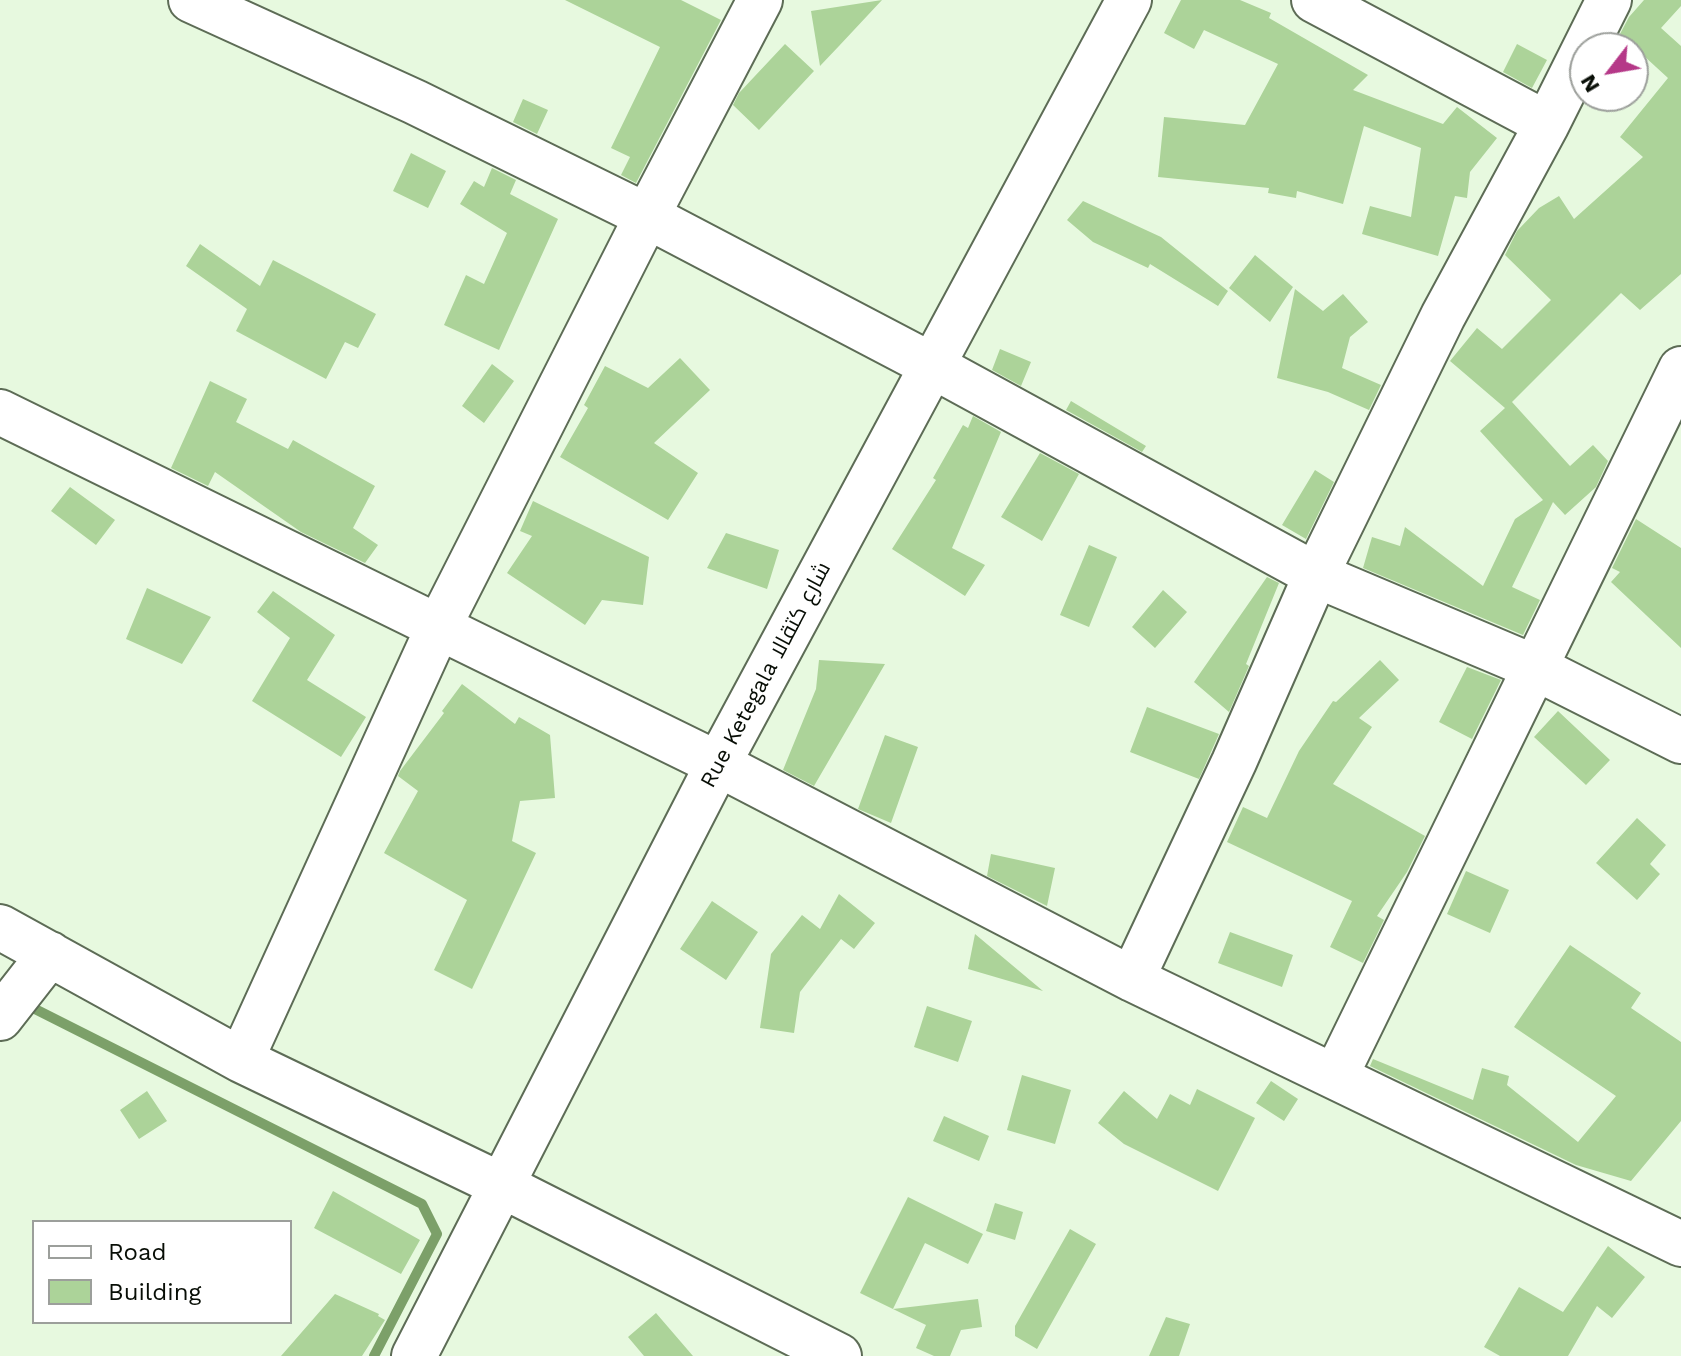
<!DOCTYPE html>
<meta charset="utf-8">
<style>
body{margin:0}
#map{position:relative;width:1681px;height:1356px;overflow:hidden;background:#e7f9df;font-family:"Work Sans",sans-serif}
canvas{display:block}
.legend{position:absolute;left:32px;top:1220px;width:260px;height:104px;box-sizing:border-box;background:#fff;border:2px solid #9c9f9b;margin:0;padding:10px 14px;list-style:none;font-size:24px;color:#080e06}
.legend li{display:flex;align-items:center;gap:16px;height:40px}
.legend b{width:40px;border:2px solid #9c9f9b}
.north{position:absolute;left:1569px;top:32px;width:80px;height:80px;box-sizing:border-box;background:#fff;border:2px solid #9c9f9b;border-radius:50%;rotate:239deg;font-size:22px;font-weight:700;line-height:32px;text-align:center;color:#080e06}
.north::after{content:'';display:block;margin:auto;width:28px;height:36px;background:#b53888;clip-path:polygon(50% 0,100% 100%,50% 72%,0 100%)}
</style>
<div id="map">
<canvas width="1681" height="1356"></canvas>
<ul class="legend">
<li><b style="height:10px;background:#fff"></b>Road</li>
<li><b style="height:22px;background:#acd399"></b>Building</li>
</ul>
<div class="north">N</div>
</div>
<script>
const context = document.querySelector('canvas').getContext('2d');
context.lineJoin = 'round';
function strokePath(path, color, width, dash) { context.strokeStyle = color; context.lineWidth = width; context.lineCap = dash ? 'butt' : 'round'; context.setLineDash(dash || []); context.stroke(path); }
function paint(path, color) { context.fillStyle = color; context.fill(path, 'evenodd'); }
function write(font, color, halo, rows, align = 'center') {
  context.font = font + ' "Work Sans",Cairo,sans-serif'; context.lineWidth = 8; context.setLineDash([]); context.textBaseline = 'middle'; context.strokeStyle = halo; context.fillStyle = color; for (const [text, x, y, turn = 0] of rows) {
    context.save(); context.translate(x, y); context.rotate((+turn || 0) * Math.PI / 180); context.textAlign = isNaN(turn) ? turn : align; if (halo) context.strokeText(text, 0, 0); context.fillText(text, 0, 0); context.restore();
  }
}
strokePath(new Path2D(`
 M35,1009L422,1204L437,1234L374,1356`), '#7ca069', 10);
paint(new Path2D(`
 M565,0H681L721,20L636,183L621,175L630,157L611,148L660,47Z
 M882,0L839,46L820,66L811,11Z
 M1181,0H1240L1271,13L1269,18L1368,75L1353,90L1443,124L1457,107L1497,138L1470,172L1467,198L1455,196L1438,256L1362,234L1370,206L1411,217L1421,148L1364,126L1343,204L1297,191L1296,198L1268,193L1269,188L1158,177L1164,117L1245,125L1278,64L1204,30L1194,49L1164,33Z
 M1644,0H1681V6L1661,28L1681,46V274L1640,310L1621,293L1512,402L1570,466L1593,445L1608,461L1596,487L1565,515L1553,502L1512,587L1540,600L1523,635L1363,568L1372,537L1400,546L1405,527L1483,586L1515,519L1543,500L1480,431L1505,408L1450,361L1477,328L1502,349L1551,300L1505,255L1517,231L1539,208L1559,196L1574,219L1643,157L1620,137L1668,78L1620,34L1629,17Z
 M785,44L814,71L759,130L733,105L739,93Z
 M1517,44L1547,60L1532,88L1503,72Z
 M523,99L548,110L537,134L513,122Z
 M411,153L446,171L428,208L393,191Z
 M492,168L516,180L510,194L558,219L499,350L444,325L466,275L484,284L507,233L460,204L474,181L484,187Z
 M1083,201L1161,237L1228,291L1218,306L1150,264L1148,268L1093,242L1067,220Z
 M200,244L260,286L273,260L376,314L358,348L345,342L326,379L236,331L247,309L186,266Z
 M1255,255L1293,287L1270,322L1229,288Z
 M1295,289L1323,311L1343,294L1368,322L1350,337L1342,368L1381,385L1369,410L1328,392L1277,378Z
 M1000,349L1031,362L1021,386L992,370Z
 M680,358L710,390L654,443L698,473L668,520L560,457L588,408L584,405L605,366L648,388Z
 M492,364L514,381L484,423L462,406Z
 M210,381L247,399L236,422L288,449L293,440L375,486L353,528L378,545L365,563L301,532L215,472L208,486L171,468Z
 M1071,401L1146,446L1142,452L1066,410Z
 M973,416L1001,432L952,548L985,565L965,596L892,549L936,480L933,478L963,425L968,428Z
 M1040,453L1079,474L1042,541L1001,517Z
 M1315,470L1334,482L1306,539L1282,525Z
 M70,487L115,520L96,545L51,511Z
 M533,501L649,557L643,605L602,600L585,625L507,573L532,536L520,531Z
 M1636,519L1681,548V648L1611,582L1620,572L1612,568Z
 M726,533L779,550L767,589L707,568Z
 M1089,545L1117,557L1089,627L1060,615Z
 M1267,577L1279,583L1246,664L1249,666L1229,712L1194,682Z
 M147,588L211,617L182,664L126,639Z
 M1163,590L1187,612L1155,648L1132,627Z
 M273,591L335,635L307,680L366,717L341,757L252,701L290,638L257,612Z
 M819,660L885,664L814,786L783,770L816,689Z
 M1380,660L1399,680L1359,718L1372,727L1333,784L1425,836L1407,872L1377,916L1384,920L1363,963L1330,947L1352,901L1227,842L1243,807L1267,818L1299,751L1333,701L1336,702Z
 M1467,667L1501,680L1472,739L1439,722Z
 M462,684L515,724L519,717L550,735L555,798L520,801L512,841L536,853L472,989L434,970L467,900L384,853L418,791L398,776L400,771L444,713L442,711Z
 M1147,707L1219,734L1199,779L1130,752Z
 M1558,711L1610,760L1586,785L1534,737Z
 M885,735L918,747L891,823L858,809Z
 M1637,818L1666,845L1650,864L1660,874L1637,900L1596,863Z
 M991,854L1055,868L1047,906L987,876Z
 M1466,871L1509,890L1490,933L1447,914Z
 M839,894L875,923L854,949L841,939L800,992L794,1033L760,1028L771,954L802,915L820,929Z
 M712,901L758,932L726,980L680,949Z
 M1230,932L1293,955L1282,987L1218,963Z
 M975,934L1043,991L968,969Z
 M1570,945L1641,993L1631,1008L1681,1042V1121L1631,1181L1576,1165L1370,1066L1373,1059L1473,1100L1482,1068L1509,1076L1507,1085L1578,1142L1616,1096L1514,1027Z
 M927,1006L972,1021L958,1062L914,1047Z
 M1022,1075L1071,1090L1055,1144L1007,1130Z
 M1271,1081L1298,1099L1284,1121L1256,1103Z
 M1197,1089L1255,1118L1218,1191L1124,1144L1098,1123L1124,1091L1157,1119L1170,1094L1190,1105Z
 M147,1091L167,1121L139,1139L120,1110Z
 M944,1116L989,1136L979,1161L933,1141Z
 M333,1191L420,1240L401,1274L314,1228Z
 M908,1197L983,1234L968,1264L925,1243L893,1309L860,1293Z
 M995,1203L1023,1212L1015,1240L986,1231Z
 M1070,1229L1096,1244L1037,1349L1015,1336V1326Z
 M1608,1246L1645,1277L1612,1318L1597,1306L1568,1356H1500L1484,1347L1519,1287L1563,1312Z
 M335,1294L379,1314L378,1316L385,1320L362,1356H281Z
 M978,1299L982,1327L961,1330L950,1356H934L916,1348L926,1325L893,1309Z
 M656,1313L693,1356H644L628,1337Z
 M1166,1317L1190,1324L1179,1356H1149Z`), '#acd399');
const minor = new Path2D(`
 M191,0L415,102L647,216L931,365L1316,575L1534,667L1681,741
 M1314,0L1547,124
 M0,412L718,764L1132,979L1681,1244
 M0,927L241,1060L501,1185L839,1356
 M1132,979L1234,762L1316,575L1443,316L1547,124L1609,0
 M0,1018L50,954
 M241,1060L438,628L647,216L760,0
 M1336,1075L1681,369
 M414,1356L718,764L1129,0`);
strokePath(minor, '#5d6c56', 48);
strokePath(minor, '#fff', 44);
write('22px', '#080e06', '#fff', [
 ["Rue Ketegala شارع كتقالا",766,675,-62]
]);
</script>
